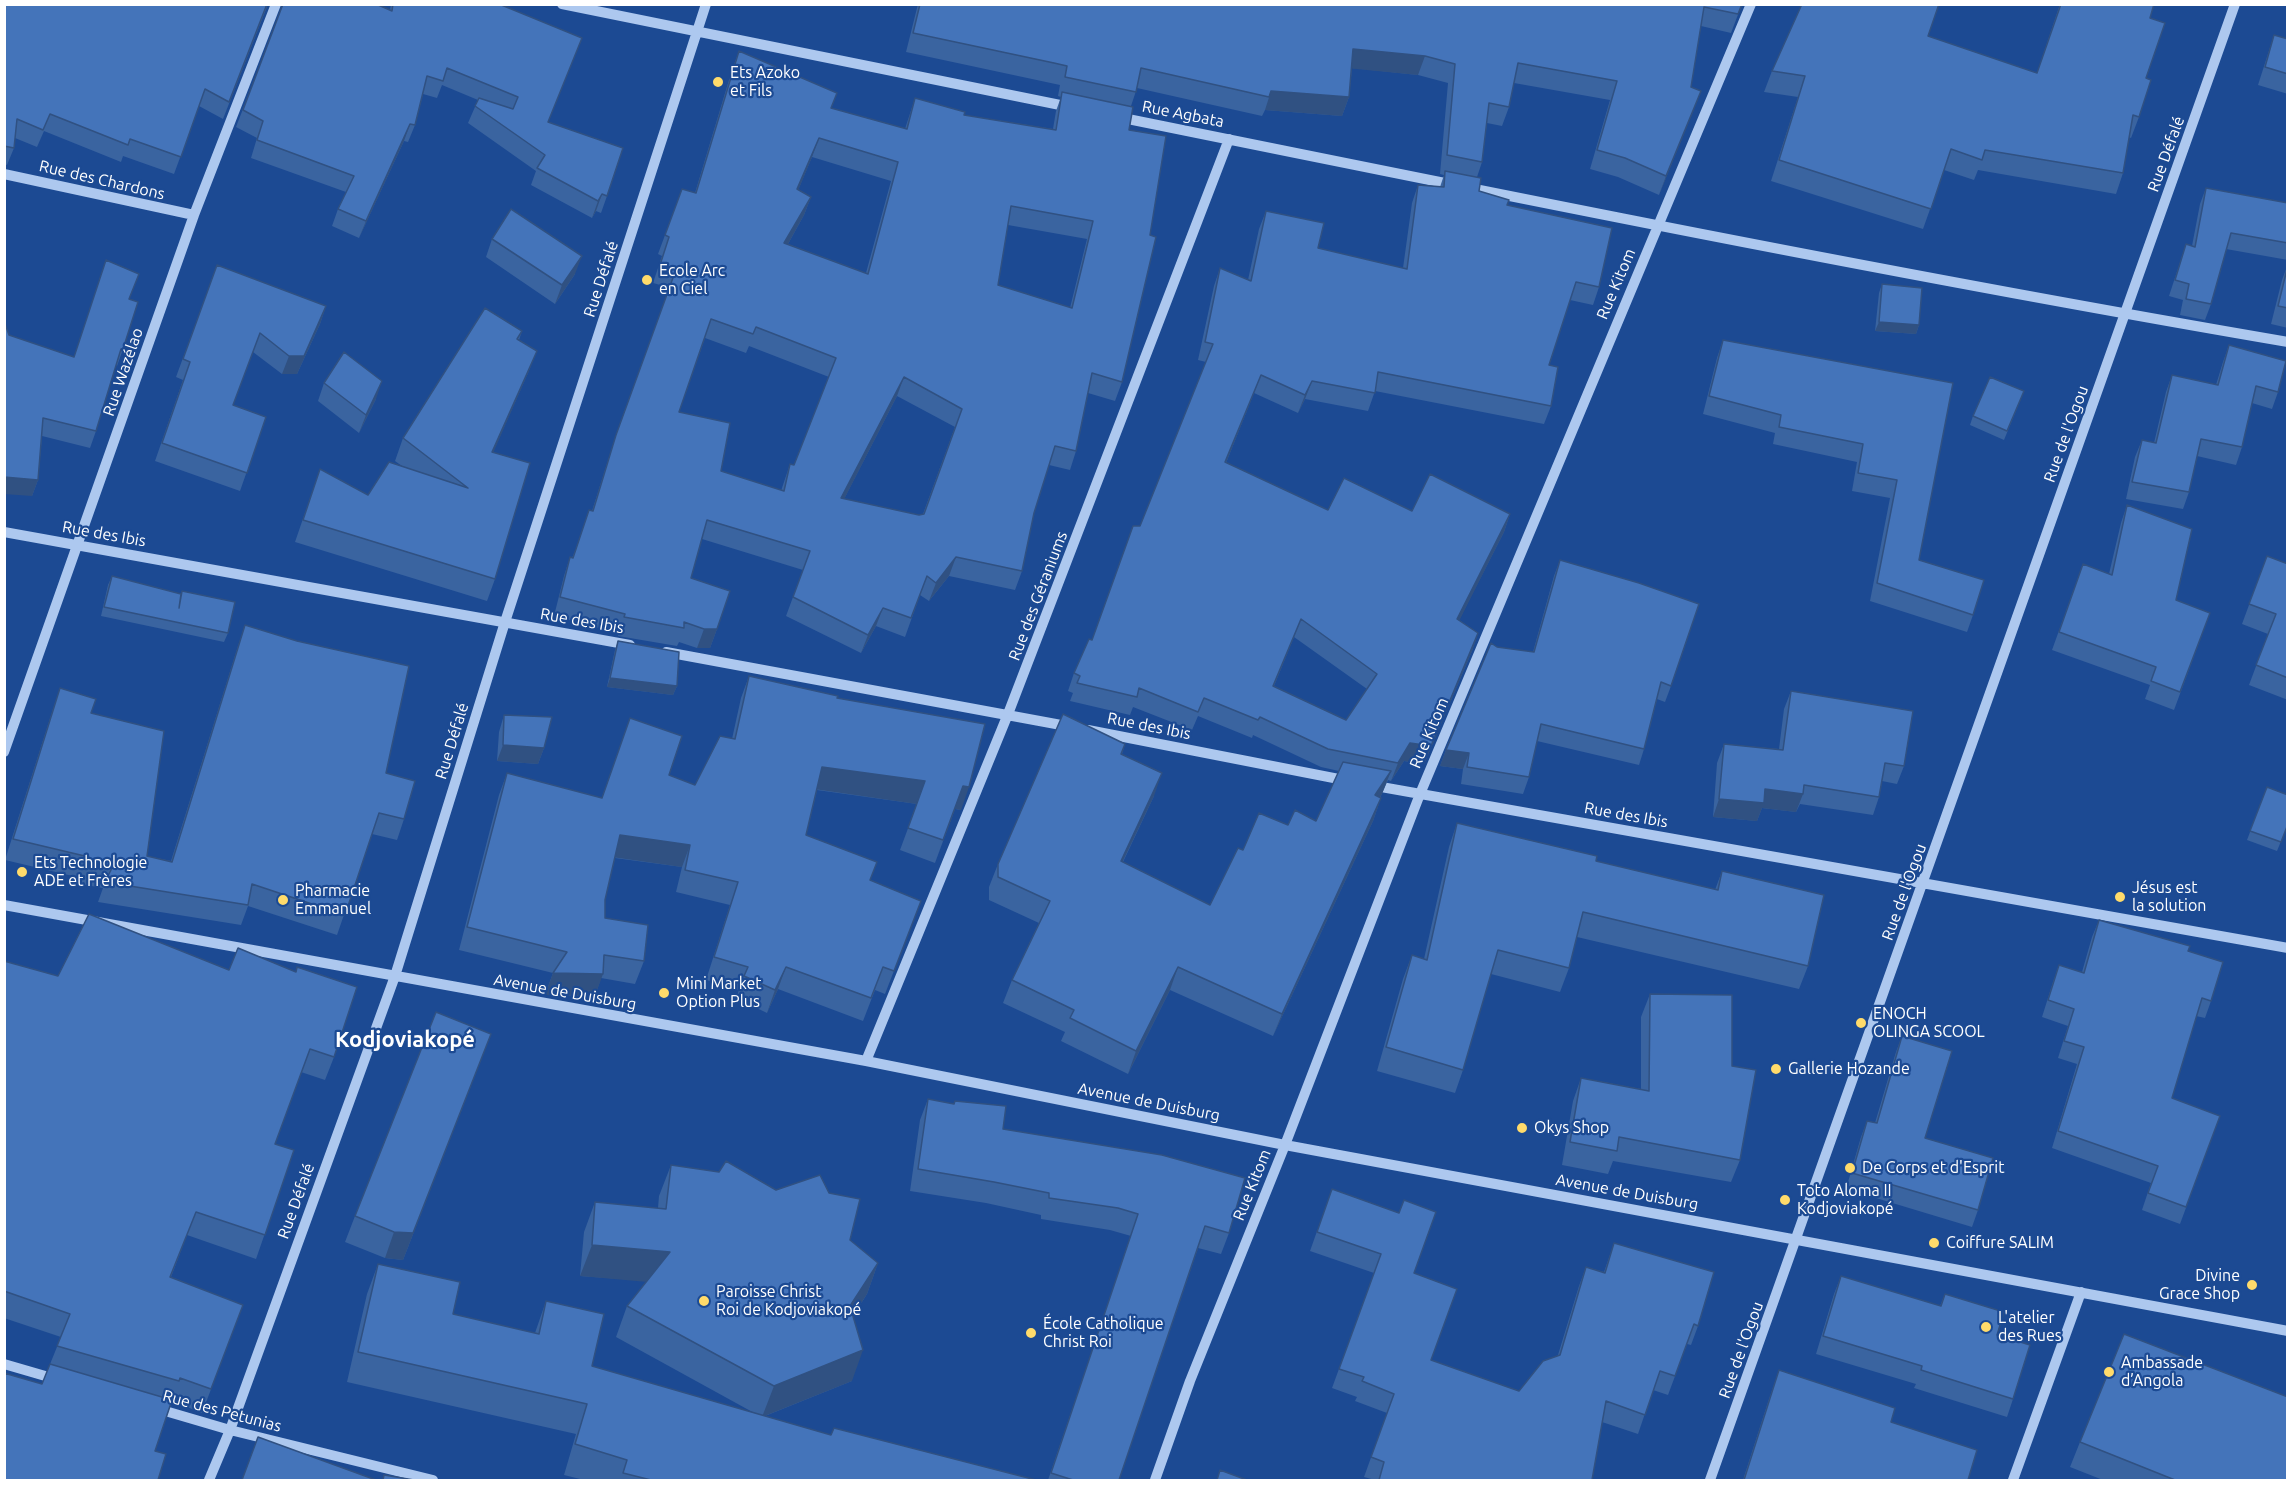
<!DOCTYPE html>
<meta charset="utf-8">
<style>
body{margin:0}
#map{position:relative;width:2292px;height:1485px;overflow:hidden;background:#1c4a93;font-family:Ubuntu,sans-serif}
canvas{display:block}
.frame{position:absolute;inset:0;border:6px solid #fff;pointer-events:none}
</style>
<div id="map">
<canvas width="2292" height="1485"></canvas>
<div class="frame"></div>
</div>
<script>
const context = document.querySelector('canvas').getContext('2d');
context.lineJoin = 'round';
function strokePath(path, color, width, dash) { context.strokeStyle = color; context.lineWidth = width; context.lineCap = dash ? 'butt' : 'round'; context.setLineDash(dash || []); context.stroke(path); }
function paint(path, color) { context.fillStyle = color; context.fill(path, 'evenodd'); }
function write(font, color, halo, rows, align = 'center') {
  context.font = font + ' Ubuntu,sans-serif'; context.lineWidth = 4.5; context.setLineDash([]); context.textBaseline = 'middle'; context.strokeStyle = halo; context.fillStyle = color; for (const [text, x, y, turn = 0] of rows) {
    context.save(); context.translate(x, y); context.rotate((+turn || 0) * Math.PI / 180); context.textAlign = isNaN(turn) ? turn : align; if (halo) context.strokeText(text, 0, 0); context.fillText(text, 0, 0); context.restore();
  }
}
strokePath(new Path2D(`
 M562,4L1070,107
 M1118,117C1507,196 1896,275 2288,342
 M4,174L194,215
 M4,532L630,645
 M666,652L1072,727
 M1088,730L1349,781
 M4,752L194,215L276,4
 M1370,785L2288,948
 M4,905L866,1061L1285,1145L2288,1331
 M866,1061L1008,714L1229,139
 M4,1364L59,1380
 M155,1408L230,1430L433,1480
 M209,1480L230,1430L395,976L505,622L706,4
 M1155,1480L1190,1381L1285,1145L1420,794L1751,4
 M1710,1480L2235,4
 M2013,1480L2081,1292`), '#adc8ef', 10);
paint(new Path2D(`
 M4,4H268L223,119L199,106L174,174L123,156L121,162L44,131L37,147L15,138L14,148L7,165L4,164Z
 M282,4H376L390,10L391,4H499L582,38L548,122L607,196L601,213L596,211L592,218L531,185L536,171L468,123L478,100L442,85L437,98L423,94L415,125L408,142L404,141L359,238L332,226L338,209L346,192L251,158L257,138L236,127L283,6Z
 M918,4H1742L1731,33L1701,26L1691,87L1701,91L1659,195L1618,177L1590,169L1610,100L1514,83L1509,107L1502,126L1487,123L1482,162L1477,177L1479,191L1507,205L1599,287L1593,305L1570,300L1549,365L1551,406L1544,424L1375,391L1368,411L1305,399L1298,413L1254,393L1226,463L1328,510L1412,511L1510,514L1504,532L1459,620L1478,633L1472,651L1424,764L1404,761L1391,781L1388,780L1380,798H1381L1373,821L1273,1036L1170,990L1128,1074L1061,1041L1065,1032L1003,1003L1012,980L1039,923L989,900V887L998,864L1125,744L1122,754L1154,796L1123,862L1210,905L1243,850L1288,825L1316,821L1339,771L1321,767L1253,735L1252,738L1198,716L1192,730L1133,707L1130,715L1070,701L1073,693L1068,691L1074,673L1092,640L1140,526L1206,362L1198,360L1214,286L1220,268L1248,280L1259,229L1266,211L1318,248L1403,268L1412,203L1418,185L1440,187L1444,175L1440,174L1448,83L1418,75L1352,68L1349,97L1342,116L1265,110L1262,116L1137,88L1131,106L1129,130L1122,382L1115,401L1088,393L1076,451L1070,470L1049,465L1034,513L1022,571L1015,590L949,576L929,601L920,595L905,637L876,626L861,653L786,616L803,570L702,539L691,578L717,629L710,648H697L679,642L677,646L618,636V633L554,616L564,576L570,557L572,558L592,511L610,454L667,294L662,292L664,286L653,283L662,256L658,254L682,189L695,193L732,70L739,51L837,93L831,109L905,129L915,98L964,115L1053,129L1056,111L1061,97L1058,96L1060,85L906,52ZM812,157L891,181L866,273L788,244L804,215L811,197L798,190ZM1008,225L1087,239L1070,308L998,285ZM705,338L746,353L749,346L829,377L794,465L790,464L781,491L721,471L679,412ZM897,396L955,427L923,514L919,515L844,499ZM1294,637L1367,689L1346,720L1274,686Z
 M2060,4H2154L2150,18L2146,78L2139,117L2131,138L2129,137L2123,173L2116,194L1978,170L1974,180L1944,170L1923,229L1771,181L1798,97L1764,92L1772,71L1928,36L2037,73Z
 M2274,35L2288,39V94L2258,85Z
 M2206,188L2288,203V260L2226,249L2211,304L2205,320L2180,315L2183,300L2169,296L2186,244L2192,246L2200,204Z
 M492,239L575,274L555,304L486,257Z
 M106,260L129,299L123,349L117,366L116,365L96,431L90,448L42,436L38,480L32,496L9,335L74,357Z
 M2288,264V328L2271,324L2282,280Z
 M217,265L326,306L320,324L297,374H282L253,352L233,405L266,417L240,491L155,461L183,380L176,377Z
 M1882,284L1919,325L1916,334L1875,331L1879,293Z
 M522,331L519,340L537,351L528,373L493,452L495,579L487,601L295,542L320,469L368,495L402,466L395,461L403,438Z
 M1723,340L1953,383L1919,560L1973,615L1967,632L1870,601L1890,498L1852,491L1857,462L1773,444L1775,433L1703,414L1717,358Z
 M2229,345L2278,392L2272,409L2252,403L2242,447L2236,465L2197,456L2189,492L2183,509L2126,499L2135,457L2142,440L2154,443L2166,392L2172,375L2216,385L2223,362Z
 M324,383L376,399L359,433L318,401Z
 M2024,391L2004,440L1970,425L1973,416Z
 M2127,505L2176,600L2210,613L2174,710L2145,699L2150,685L2052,650L2083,564L2109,574L2121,523Z
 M2267,556L2288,564V700L2249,685L2268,634L2242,624Z
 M1560,560L1671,686L1665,702L1657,699L1644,749L1639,765L1537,741L1529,777L1523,794L1461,784L1463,769L1440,766L1446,750L1497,647L1533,652L1554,576Z
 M112,576L180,596L182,591L228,633L224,642L101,616L108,585Z
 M245,625L386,773L404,819L397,840L372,834L337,935L248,906L241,925L98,902L103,888L80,884L81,878L5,860L53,709L60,688L91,713L147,856L171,861L238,646Z
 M618,641L677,686L673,695L607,687L615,650Z
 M749,676L837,698L961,810L955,809L935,863L900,850L917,804L817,790L806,835L870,880L921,901L885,994L875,990L863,1021L778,989L767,1013L736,998L739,990L706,980L730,905L676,892L682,867L615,858L605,900V918L644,961L635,984L601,978L595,996L545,995L553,973L459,950L499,795L507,773L602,798L669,775L695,785L732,739L741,698Z
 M1791,691L1904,766L1897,784L1882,781L1879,797L1873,815L1800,804L1796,812L1762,808L1757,821L1713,817L1717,763L1724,744L1779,749L1784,709Z
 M504,715L544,748L538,764L497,761L499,732Z
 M2267,787L2288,824L2277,851L2247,840Z
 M1457,823L1596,861L1715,890L1722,871L1808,966L1799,989L1577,937L1569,968L1560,992L1491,974L1463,1070L1455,1093L1377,1071L1403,979L1412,955L1424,959L1449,847Z
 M89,914L334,1057L325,1080L301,1072L275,1144L294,1150L256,1259L187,1235L171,1277L243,1305L202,1413L172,1401L155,1451L158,1480L42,1384L61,1337L4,1318V961L58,976Z
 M2099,920L2188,951L2211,1001L2205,1018L2196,1016L2172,1098L2220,1116L2180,1224L2142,1210L2151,1183L2052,1148L2077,1064L2058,1058L2068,1026L2042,1017L2053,982L2059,965L2082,972L2092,937Z
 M1650,994L1732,1066L1740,1160L1731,1182L1613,1161L1608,1174L1562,1165L1573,1101L1581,1078L1641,1089V1017Z
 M491,1034L403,1260L385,1258L345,1242L355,1216Z
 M1902,1036L1925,1138L1978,1210L1972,1227L1846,1189L1861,1137L1867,1121L1875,1123L1896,1052Z
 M928,1099L954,1104L955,1101L1003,1129L1229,1233L1221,1254L1198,1248L1119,1480H1048L1131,1236L1110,1230L1041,1219V1215L986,1203L910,1191L920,1120Z
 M671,1165L850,1240L878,1263L867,1294L853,1316L852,1381L765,1416L831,1435L1036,1480H584L564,1475L576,1434L347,1382L367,1294L378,1264L453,1314L535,1333L546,1301L592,1366L756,1414L616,1337L627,1306L647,1281L580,1276L584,1232L595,1202L658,1208L659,1196Z
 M1332,1189L1414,1273L1431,1360L1519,1391L1558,1355L1579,1286L1586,1267L1604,1272L1614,1243L1698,1326L1691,1345L1687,1344L1668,1395L1653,1390L1638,1434L1602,1422L1592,1480H1375L1364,1477L1387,1413L1355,1401L1357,1397L1332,1388L1374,1273L1310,1251Z
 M1841,1276L1940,1306L1945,1294L1997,1335L2013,1399L2007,1417L1914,1388L1916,1384L1816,1354L1834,1294Z
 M1779,1370L1891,1422L1968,1480H1743L1768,1402Z
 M2080,1442L2288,1480H2103L2070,1467Z`), '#3a64a0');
paint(new Path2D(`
 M1353,49L1425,56L1418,75L1346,68Z
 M1271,91L1349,97L1342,116L1265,110Z
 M1701,91L1694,110L1659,195L1666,176Z
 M410,124L404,141L359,238L366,221Z
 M819,138L812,157L791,208L797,189Z
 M602,194L596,211L592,218L598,201Z
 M811,197L804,215L778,262L784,243Z
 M582,256L575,274L555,304L562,285Z
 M326,306L320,324L297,374H282L289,356Z
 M1879,322L1919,325L1916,334L1875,331Z
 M537,351L528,373L484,474L492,452Z
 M1261,375L1254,393L1219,480L1225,462Z
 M904,377L897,396L835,517L841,498Z
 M382,381L376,399L359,433L366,415Z
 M1312,381L1305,399L1298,413L1305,395Z
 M4,477L38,480L32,496L4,494Z
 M1510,514L1504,532L1451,637L1457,619Z
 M956,557L949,576L929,601L936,583Z
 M883,608L876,626L861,653L868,635Z
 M1301,619L1294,637L1266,704L1273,686Z
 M704,629H717L710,648H697Z
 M1478,633L1472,651L1424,764L1404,761L1391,781L1398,763Z
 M610,678L677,686L673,695L607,687Z
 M503,745L544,748L538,764L497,761Z
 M1446,750L1469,753L1463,769L1440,766Z
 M822,767L925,781L917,804L814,789Z
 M1391,771L1382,794L1367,818L1375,795Z
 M1162,773L1154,796L1112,884L1121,861Z
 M963,786L969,787L961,810L955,809L935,863Z
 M1765,789L1803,794L1796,812L1762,808L1757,821L1713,817L1719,799Z
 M1381,798L1373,821L1273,1036L1282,1014Z
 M620,835L690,845L682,867L612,857Z
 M786,967L778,989L767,1013L775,990Z
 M1178,967L1170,990L1128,1074L1136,1051Z
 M553,973L603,974L595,996L545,995Z
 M491,1034L403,1260L385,1258L394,1232Z
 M592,1245L670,1252L659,1283L580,1276Z
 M878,1263L867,1294L839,1337L850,1306Z
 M863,1350L852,1381L762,1417L774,1386Z`), '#305182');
const building = new Path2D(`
 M4,4H267L229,102L205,89L181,157L130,139L128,145L50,114L43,130L17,119L14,148L4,146Z
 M283,4H376L392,11L393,4H499L582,38L548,122L623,148L607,196L602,194L598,201L537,168L545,155L475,106L479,98L513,109L518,97L447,68L443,81L427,76L415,125L410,124L366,221L338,209L354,176L257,140L263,121L243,110Z
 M920,4H1742L1738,14L1704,7L1691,87L1701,91L1666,176L1625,158L1597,150L1617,81L1518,63L1509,107L1489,103L1482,162L1447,155L1455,64L1425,56L1353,49L1349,97L1271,91L1269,97L1141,68L1136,92L1065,77L1067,66L1054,63L913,33Z
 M1802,4H1939L1928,36L2037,73L2061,4H2154L2150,18L2165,23L2146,78L2151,80L2139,117L2133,115L2123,173L1985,150L1982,160L1951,149L1931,209L1779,160L1805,76L1772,71Z
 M2274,35L2288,39V74L2265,67Z
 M739,51L837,93L831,108L907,129L915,98L965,112L964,115L1056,130L1062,92L1133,107L1129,130L1166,136L1150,235L1156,237L1122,382L1092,373L1076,451L1055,446L1034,513L1022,571L956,557L936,583L927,576L911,618L883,608L868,635L793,597L810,551L707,520L691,578L730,591L717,629H704L684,622V628L624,617L625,614L560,597L570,557L573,558L589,510L593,511L616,435L674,275L669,274L671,268L660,265L669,237L665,235L682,189L696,193ZM819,138L898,162L868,274L784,243L811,197L797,189ZM1011,206L1093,221L1072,308L998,285ZM711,319L753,334L756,327L836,358L794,465L790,464L784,491L721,471L730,423L679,412ZM904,377L962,409L924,514L919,515L841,498Z
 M1445,171L1481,178L1479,191L1509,200L1507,205L1612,228L1599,287L1576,282L1549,365L1558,367L1551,406L1378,372L1375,393L1312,381L1305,395L1261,375L1225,462L1328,510L1344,478L1412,511L1430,474L1510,514L1457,619L1478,633L1431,746L1410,743L1398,763L1328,749L1260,717L1258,720L1204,698L1198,712L1139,688L1137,697L1077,683L1080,676L1074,673L1089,639L1092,640L1133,526H1140L1213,344L1205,342L1220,268L1251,281L1266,211L1324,223L1318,248L1407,269L1418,185L1444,187ZM1301,619L1377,674L1346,720L1273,686Z
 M2206,188L2288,203V243L2231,233L2211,304L2186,299L2189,284L2175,280L2186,244L2195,247Z
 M511,209L582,256L562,285L492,239Z
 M106,260L139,274L129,299L138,302L123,349H121L96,431L43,418L38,480L4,477V321L9,335L74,357Z
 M217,265L326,306L304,356H289L260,333L233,405L266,417L247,473L162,443L190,362L183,359Z
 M2288,265V308L2278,306Z
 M1882,284L1922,288L1919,325L1879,322Z
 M485,308L522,331L517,339L537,351L492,452L530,463L495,579L303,520L320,469L368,495L389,462L468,488L403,438Z
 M1723,340L1953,383L1919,560L1984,580L1973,615L1877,583L1897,480L1858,473L1863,444L1779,427L1781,415L1709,396Z
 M2229,345L2286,361L2278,392L2256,386L2242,447L2201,439L2189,492L2132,482L2142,440L2156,443L2172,375L2218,385Z
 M344,352L382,381L366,415L324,383Z
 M1990,377L2024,391L2007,431L1973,416Z
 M2127,505L2192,529L2176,600L2210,613L2180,692L2151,681L2156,667L2059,632L2083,564L2112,575Z
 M2267,556L2288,564V678L2256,665L2276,614L2249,604Z
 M1560,560L1639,583L1699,604L1671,686L1661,682L1644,749L1541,724L1529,777L1467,767L1469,753L1446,750L1491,643L1497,647L1534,652Z
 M112,576L181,594L179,608L182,591L235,602L228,633L104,607Z
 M245,625L297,641L409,666L386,773L415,781L404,819L379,813L345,915L252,884L248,905L105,882L112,868L88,864L89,857L13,839L60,688L96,699L91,713L164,731L147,856L172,862Z
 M618,641L679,652L677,686L610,678Z
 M749,676L838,696L837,698L985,724L969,787L963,786L943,840L908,828L925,781L822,767L806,835L877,862L870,880L921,901L894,971L883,967L871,998L786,967L775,990L744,976L748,967L714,957L738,882L685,870L690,845L620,835L605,900V918L648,925L644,961L604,955L603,974L553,973L567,952L467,927L507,773L602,798L630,718L682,736L669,775L695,785L720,736L735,739Z
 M1791,691L1913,711L1904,766L1885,763L1879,797L1804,785L1803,794L1765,789L1764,803L1719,799L1724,744L1783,750Z
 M1063,714L1125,744L1121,754L1162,773L1121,861L1210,905L1238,848L1243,850L1259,813L1288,825L1295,810L1316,821L1343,762L1391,771L1375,795L1381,798L1282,1014L1178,967L1136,1051L1070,1018L1074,1010L1012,980L1050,901L998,877V864Z
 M504,715L552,717L544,748L503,745Z
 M2267,787L2288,795V824L2281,842L2250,831Z
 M1457,823L1597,856L1596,861L1718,890L1722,871L1824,895L1808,966L1583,912L1569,968L1498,950L1463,1070L1386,1047L1412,955L1427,960Z
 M89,914L229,970L238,948L296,972L297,967L357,987L334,1057L310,1049L275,1144L294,1150L265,1235L196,1212L170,1277L243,1305L211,1389L180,1378L179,1381L57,1346L70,1314L4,1291V961L58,976Z
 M2099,920L2190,946L2188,951L2223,962L2211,1001L2202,998L2172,1098L2220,1116L2186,1207L2148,1193L2158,1166L2058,1131L2084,1047L2064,1041L2074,1009L2048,1000L2059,965L2084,973Z
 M1650,994L1732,995V1066L1756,1070L1740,1160L1619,1137L1617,1151L1570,1142L1581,1078L1649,1091Z
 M436,1012L491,1034L413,1233L394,1232L355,1216Z
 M1902,1036L1952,1051L1925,1138L1993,1158L1978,1210L1852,1173L1867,1121L1877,1123Z
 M928,1099L954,1104L955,1101L1006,1106L1003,1129L1162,1155L1245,1178L1229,1233L1205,1226L1119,1480H1073L1051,1473L1138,1214L1118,1208L1049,1198V1193L994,1182L918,1169Z
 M726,1161L776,1190L820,1175L829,1193L860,1199L850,1240L878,1263L850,1306L863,1350L774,1386L627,1306L670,1252L592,1245L595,1202L666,1209L671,1165L719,1172Z
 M1332,1189L1399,1213L1404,1200L1436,1212L1414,1273L1457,1289L1431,1360L1519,1391L1543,1361L1560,1355L1586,1267L1605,1273L1614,1243L1714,1272L1698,1326L1694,1324L1675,1376L1660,1371L1645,1415L1606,1401L1592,1480H1379L1384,1462L1371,1457L1394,1394L1362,1381L1364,1377L1339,1369L1381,1254L1317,1232Z
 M378,1264L460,1282L453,1314L539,1334L546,1301L604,1314L592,1366L831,1435L834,1428L1036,1480H651L623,1473L627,1460L575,1444L587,1404L358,1352Z
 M1841,1276L1941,1306L1945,1294L2004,1312L1997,1335L2030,1345L2013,1399L1921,1370L1922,1366L1823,1336Z
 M2124,1334L2288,1397V1480H2175L2080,1442Z
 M50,1364L172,1400L155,1451L166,1454L158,1480H4V1373L42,1384Z
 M1779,1370L1895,1408L1891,1422L1977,1450L1968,1480H1744Z
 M258,1437L376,1480H242Z
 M1220,1470L1247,1480H1217Z
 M384,1475L414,1480H383Z`);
paint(building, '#4474ba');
strokePath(building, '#305182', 1.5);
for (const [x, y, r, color] of [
 [718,82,6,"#ffdb6b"],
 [647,280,6,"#ffdb6b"],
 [22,872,6,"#ffdb6b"],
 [2120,897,6,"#ffdb6b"],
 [283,900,6,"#ffdb6b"],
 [664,993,6,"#ffdb6b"],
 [1861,1023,6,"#ffdb6b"],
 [1776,1069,6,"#ffdb6b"],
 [1522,1128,6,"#ffdb6b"],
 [1850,1168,6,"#ffdb6b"],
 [1785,1200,6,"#ffdb6b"],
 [1934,1243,6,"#ffdb6b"],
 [2252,1285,6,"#ffdb6b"],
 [704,1301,6,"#ffdb6b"],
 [1986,1327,6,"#ffdb6b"],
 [1031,1333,6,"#ffdb6b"],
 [2109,1372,6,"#ffdb6b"]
]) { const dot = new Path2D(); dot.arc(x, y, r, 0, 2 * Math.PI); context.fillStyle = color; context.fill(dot); strokePath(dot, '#1c4a93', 2); }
write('16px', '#fff', '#1c4a93', [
 ["Ets Azoko",730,73],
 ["et Fils",730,91],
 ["Ecole Arc",659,271],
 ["en Ciel",659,289],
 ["Ets Technologie",34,863],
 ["ADE et Frères",34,881],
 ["Jésus est",2132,888],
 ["la solution",2132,906],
 ["Pharmacie",295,891],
 ["Emmanuel",295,909],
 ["Mini Market",676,984],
 ["Option Plus",676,1002],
 ["ENOCH",1873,1014],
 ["OLINGA SCOOL",1873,1032],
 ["Gallerie Hozande",1788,1069],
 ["Okys Shop",1534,1128],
 ["De Corps et d'Esprit",1862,1168],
 ["Toto Aloma II",1797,1191],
 ["Kodjoviakopé",1797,1209],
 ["Coiffure SALIM",1946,1243],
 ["Divine",2240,1276,"right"],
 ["Grace Shop",2240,1294,"right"],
 ["Paroisse Christ",716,1292],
 ["Roi de Kodjoviakopé",716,1310],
 ["L'atelier",1998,1318],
 ["des Rues",1998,1336],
 ["École Catholique",1043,1324],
 ["Christ Roi",1043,1342],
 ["Ambassade",2121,1363],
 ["d’Angola",2121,1381]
], 'left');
write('16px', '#fff', '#1c4a93', [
 ["Rue Agbata",1183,114,11],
 ["Rue Défalé",2166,154,-70],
 ["Rue des Chardons",102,180,13],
 ["Rue Défalé",601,279,-72],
 ["Rue Kitom",1616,284,-67],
 ["Rue Wazélao",123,372,-71],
 ["Rue de l'Ogou",2066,434,-70],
 ["Rue des Ibis",104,534,10],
 ["Rue des Géraniums",1038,596,-69],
 ["Rue des Ibis",582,621,10],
 ["Rue des Ibis",1149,726,11],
 ["Rue Kitom",1429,733,-67],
 ["Rue Défalé",452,741,-73],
 ["Rue des Ibis",1626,815,10],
 ["Rue de l'Ogou",1904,892,-70],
 ["Avenue de Duisburg",565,992,10],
 ["Avenue de Duisburg",1149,1102,11],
 ["Rue Kitom",1252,1185,-68],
 ["Avenue de Duisburg",1627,1192,10],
 ["Rue Défalé",296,1201,-70],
 ["Rue de l'Ogou",1741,1350,-70],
 ["Rue des Petunias",222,1411,15]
]);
write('bold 22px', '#fff', '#1c4a93', [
 ["Kodjoviakopé",405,1040]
]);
</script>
